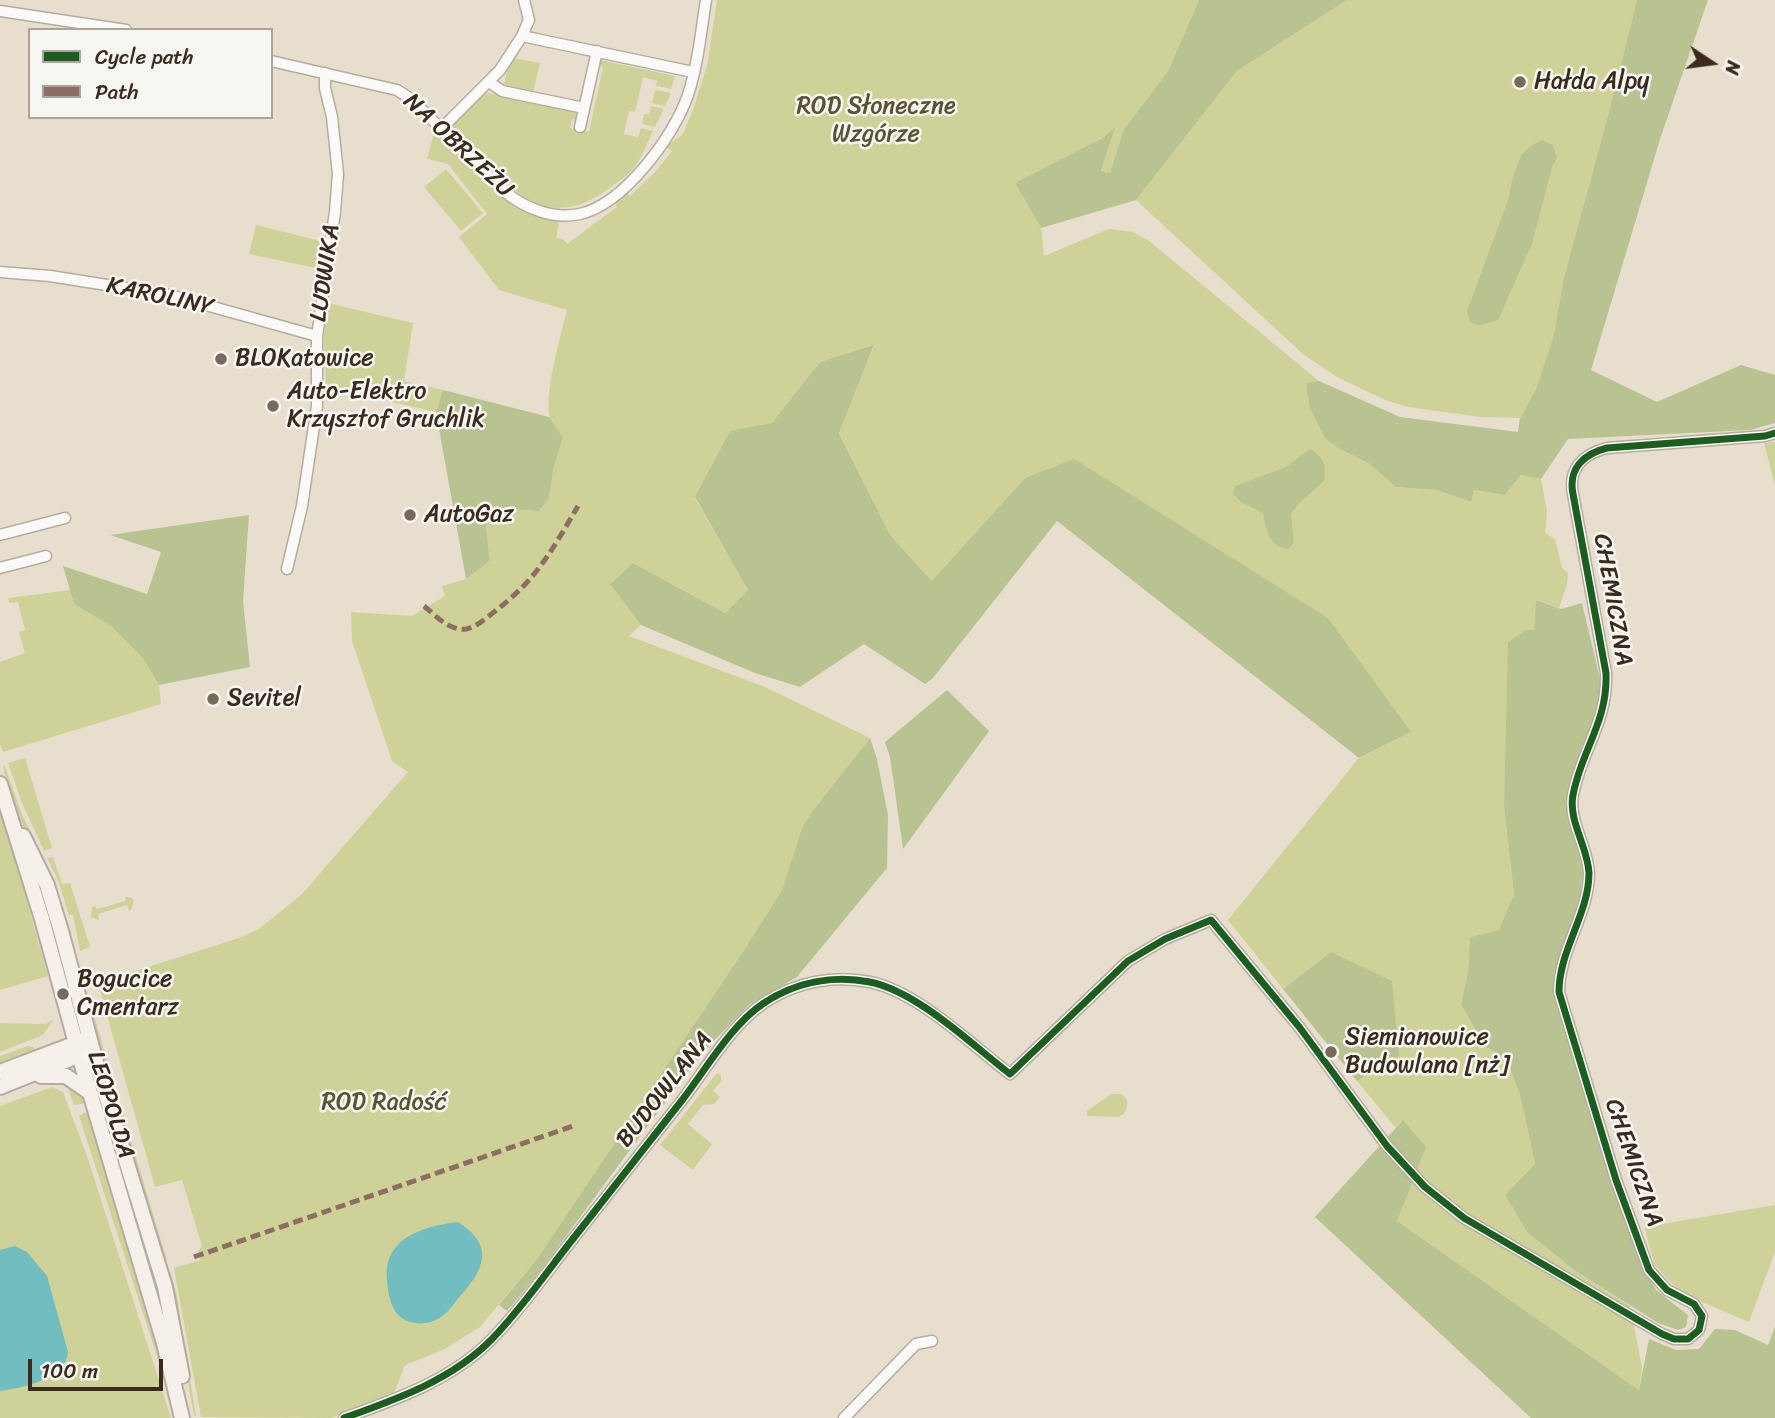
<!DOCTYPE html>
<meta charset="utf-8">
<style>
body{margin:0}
#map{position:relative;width:1775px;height:1418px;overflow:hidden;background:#e8dece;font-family:Sriracha,sans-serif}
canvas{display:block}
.legend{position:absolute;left:28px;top:28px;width:245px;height:91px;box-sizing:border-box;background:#f6f6f2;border:2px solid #aba49d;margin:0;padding:9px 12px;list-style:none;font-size:21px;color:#3b2a1e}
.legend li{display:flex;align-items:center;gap:14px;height:35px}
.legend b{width:35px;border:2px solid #aba49d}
.north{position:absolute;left:1677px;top:28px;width:70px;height:70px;-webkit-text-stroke:5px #f6f6f2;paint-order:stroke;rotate:103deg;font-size:19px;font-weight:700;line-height:28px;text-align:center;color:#3b2a1e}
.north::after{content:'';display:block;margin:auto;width:24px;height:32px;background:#3b2a1e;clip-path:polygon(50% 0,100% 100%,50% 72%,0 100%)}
.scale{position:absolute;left:28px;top:1359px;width:135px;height:32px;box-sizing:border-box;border:4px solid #3b2a1e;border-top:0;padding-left:9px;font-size:21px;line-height:24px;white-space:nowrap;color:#3b2a1e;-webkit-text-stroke:5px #f6f6f2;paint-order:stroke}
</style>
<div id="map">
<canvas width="1775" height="1418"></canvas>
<ul class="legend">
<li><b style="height:9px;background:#1b5e20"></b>Cycle path</li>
<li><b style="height:9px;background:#8d6e63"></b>Path</li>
</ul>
<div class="north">N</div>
<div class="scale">100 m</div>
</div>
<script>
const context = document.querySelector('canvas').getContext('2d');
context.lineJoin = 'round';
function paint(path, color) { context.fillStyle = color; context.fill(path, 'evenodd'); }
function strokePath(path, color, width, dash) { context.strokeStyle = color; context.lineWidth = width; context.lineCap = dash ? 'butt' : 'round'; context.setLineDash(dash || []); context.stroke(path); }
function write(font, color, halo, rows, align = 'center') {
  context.font = font + ' Sriracha,sans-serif'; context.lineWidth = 5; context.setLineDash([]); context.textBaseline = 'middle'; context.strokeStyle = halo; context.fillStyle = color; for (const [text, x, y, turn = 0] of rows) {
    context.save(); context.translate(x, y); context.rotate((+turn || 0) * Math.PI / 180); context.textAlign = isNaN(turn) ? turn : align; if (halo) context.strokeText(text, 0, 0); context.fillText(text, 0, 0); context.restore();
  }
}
paint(new Path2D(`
 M717,0H1199L1168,71L1124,129L1110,174L1101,172L1114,128L1104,137L1015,183L1041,228L1044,256L1109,229L1133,232L1148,240L1319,381L1306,383L1310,409L1340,449L1368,463L1396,487L1436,490L1471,502L1474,490L1505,495L1521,475L1541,479L1547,511L1545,533L1555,539L1562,568L1568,573L1567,585L1559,608L1537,600L1534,630L1507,731L1504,807L1514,894L1499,930L1470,937L1468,971L1461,1005L1485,1046L1507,1060L1520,1095L1535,1164L1505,1195L1527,1232L1574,1270L1630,1306L1642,1367L1639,1390L1397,1221L1403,1120L1395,1127L1357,1081L1398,1056L1331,952L1283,989L1228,920L1358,759L1411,732L1025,478L933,582L891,536L839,432L874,346L820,362L773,423L695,498L748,590L725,613L633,563L610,584L641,625L629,636L765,687L870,738L814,809L803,828L782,890L744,950L537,1259L480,1327L443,1350L405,1365L393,1396L331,1418L201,1417L174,1268L201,1260L198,1251L202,1246L182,1180L155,1187L98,983L239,938L259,929L302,894L408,772L392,761L352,641L351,612L412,616L445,596L442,586L466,579L490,561L486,527L494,508L538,511L549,498L554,466L563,438C558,431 550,422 549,414C546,386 560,338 567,310L499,290L459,237L487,214L448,164L427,159L435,130L516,208L555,220L559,224L556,238L563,239L567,244L617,207L613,201L625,191L630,196L655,172L672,151L666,147L683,134L692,112L707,66Z
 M1347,0H1637L1609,112L1564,277L1553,338L1536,389L1520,418L1481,417L1408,407L1385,400L1337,377L1304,355L1136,200L1237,71Z
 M513,58L540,63L533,92L510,89L504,84L509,63Z
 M600,60L675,76L671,89L656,86L657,81L643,77L635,112L629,111L624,134L638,137L641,128L653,131C647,143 641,160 632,170C628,175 620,180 615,184C575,216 539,217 503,180L504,177L457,129L451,128L453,123L481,96L489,93L570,109L577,114L578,120L572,119L570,128L589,132L603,67L597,65Z
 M655,90L671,93L665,106L652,103Z
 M651,106L664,109L655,127L642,124L644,114H649Z
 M446,169L483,213L461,231L424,187Z
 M256,225L325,242L321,269L249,254Z
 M327,303L413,323L404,381L443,390L436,412L326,387L324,337Z
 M1775,442V486L1764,443Z
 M70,590L74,604L112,627L143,658L159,685L161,704L3,752L0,744V662L25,653L19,632L25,630L18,602L9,603L8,598Z
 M25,758L52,848L44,851L22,803L8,763Z
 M4,764L22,814L54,881L60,902C48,878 0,786 4,764Z
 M0,806L48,976L0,990Z
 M53,857L62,884L70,883L90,947L80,951L73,915H69L58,880L47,858Z
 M125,897H130L134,900L131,910L129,911L127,905L98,914L99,920L91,917L92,907L95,906L97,909L126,901Z
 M89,1014L94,1016L116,1091L113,1095Z
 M54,1019L43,1035L0,1052V1023L46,1024Z
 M28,1046L33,1047L38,1053L0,1067V1056Z
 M717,1073L721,1075V1081L713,1091L720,1097L714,1104L703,1105L688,1124L712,1144L693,1170L660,1145Z
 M56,1080L78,1087L88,1103L74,1105L68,1089Z
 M52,1087L63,1092L87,1156L171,1418H0V1106Z
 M1111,1094H1121C1129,1099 1129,1106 1124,1114L1118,1117L1087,1116V1111Z
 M115,1102L120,1103L167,1261L164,1259Z
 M90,1110C97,1133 105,1156 110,1179C115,1203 119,1224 131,1246L168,1369L177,1418L79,1116Z
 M117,1156L135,1200L153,1267L145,1260L114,1157Z
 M1775,1205V1252L1749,1322L1681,1293L1655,1266L1644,1227Z
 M170,1271L177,1296L196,1416H194L168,1276Z`), '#ced298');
paint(new Path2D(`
 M1199,0H1347L1237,71L1136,200L1041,228L1015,183L1104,137L1115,127L1101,171L1110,173L1124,129L1168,71Z
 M1637,0H1708L1660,139L1591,370L1657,402L1741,365L1775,375V423L1750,430L1568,439L1541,479L1521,475L1505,495L1474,490L1471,502L1436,490L1396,487L1368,463L1340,449L1326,439L1310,409L1306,383L1319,381L1400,417L1518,432L1520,418L1536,389L1553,338L1564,277L1609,112Z
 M1542,140L1553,145L1557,158L1552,167L1532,244L1498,320L1479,326L1470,322L1467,311L1508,200L1513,176L1522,154L1532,145Z
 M874,345L839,433L891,536L932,581L1025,478L1074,459L1328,618L1411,732L1359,758L1057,521L933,678L925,684L864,644L800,687L755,673L641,625L610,584L633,563L725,613L748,590L695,497L730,431L772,423L820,362Z
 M443,390L549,417L563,438L554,466L549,498L539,511L494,508L486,527L490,561L466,579L436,412Z
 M1310,449C1324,458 1327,465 1324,481L1298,504L1291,514L1294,543L1288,549C1268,546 1266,530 1263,513L1241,502L1233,494L1235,486L1286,467Z
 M249,515L243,601L250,667L159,685L143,658L112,627L74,604L63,566L147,594L161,552L110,535Z
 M1536,600L1561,609L1582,603L1602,687L1597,716L1568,801L1583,870L1581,893L1553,990L1637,1255L1656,1290L1688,1315L1686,1327L1678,1330L1658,1323L1574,1270L1527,1232L1505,1195L1535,1164L1520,1095L1507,1060L1485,1046L1461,1005L1468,971L1470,937L1499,930L1514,894L1504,807L1508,642L1526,630H1534Z
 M947,690L989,731L903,849L890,757L885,742Z
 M870,738L877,759L888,815L887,868L797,977L749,1005L702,1053L534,1279L507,1311L499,1305L537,1259L744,950L782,890L802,828L814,809Z
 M1331,952L1392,981L1399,1056L1357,1081L1283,989Z
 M1403,1120L1426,1147L1397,1221L1639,1390L1649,1339L1676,1350L1699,1349L1715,1329L1735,1330L1768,1345L1775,1327V1418H1531L1315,1217Z`), '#b9c392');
paint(new Path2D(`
 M458,1222C492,1244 487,1265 463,1293C456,1300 450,1311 441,1317C427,1327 403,1326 394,1309C389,1300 387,1287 387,1278C384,1237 425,1226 458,1222Z
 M15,1246L27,1252L47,1276L68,1352C66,1379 23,1388 0,1391V1250Z`), '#72bdbf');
const street = new Path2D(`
 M0,11L126,30
 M522,36L529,20L524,0
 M271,61L397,90L411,99L505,192C525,208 553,220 580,214C624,204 674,136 688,95C698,64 701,32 706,0
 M489,82L502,91L584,108
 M580,127L597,51
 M441,129L500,70L522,36L693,72
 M0,272L50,276L170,295L317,336
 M0,535L65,518
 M0,568L46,556
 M287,569L302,506L317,406V336L335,212L338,174L332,117L325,88V73
 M344,1418C397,1399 452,1380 492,1339C519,1311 542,1279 565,1249C604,1199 644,1149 683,1099C706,1069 732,1024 764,1003C796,982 833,975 870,982C918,992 971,1044 1010,1074L1128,961L1165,939L1211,920L1300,1028L1387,1146L1425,1187L1464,1218L1662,1334L1674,1339H1688L1699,1330L1702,1316L1694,1304L1667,1290L1649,1270L1616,1180L1559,992C1559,950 1589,914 1589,873C1588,847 1568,821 1573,795C1581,751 1608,722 1606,673L1573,494C1568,469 1583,454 1607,448L1765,436L1775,433
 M844,1418L916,1344L932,1341`);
const secondary = new Path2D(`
 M0,784L42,919L83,1069L164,1343L182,1418
 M23,836L47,885L61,931L97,1066L165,1287L182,1376
 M0,1072L82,1041
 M41,1076H66L89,1092
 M0,1087L85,1053`);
strokePath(street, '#b5aca1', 13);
strokePath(secondary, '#b5aca1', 18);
strokePath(street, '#fcfaf8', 10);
strokePath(secondary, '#f5f0e9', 14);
strokePath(new Path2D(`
 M424,606C435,615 449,631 466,629C476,627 485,619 494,612C537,579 551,552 578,506
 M194,1257L576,1125`), '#8d6e63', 5, [10, 5]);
strokePath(new Path2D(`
 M344,1418C397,1399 452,1380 492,1339C519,1311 542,1279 565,1249C604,1199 644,1149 683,1099C706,1069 732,1024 764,1003C796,982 833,975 870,982C918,992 971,1044 1010,1074L1128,961L1165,939L1211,920L1300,1028L1387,1146L1425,1187L1464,1218L1662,1334L1674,1339H1688L1699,1330L1702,1316L1694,1304L1667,1290L1649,1270L1616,1180L1559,992C1559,950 1589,914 1589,873C1588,847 1568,821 1573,795C1581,751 1608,722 1606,673L1573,494C1568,469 1583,454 1607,448L1765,436L1775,433`), '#1b5e20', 7);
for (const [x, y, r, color] of [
 [1520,82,7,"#78695c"],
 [221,359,7,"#78695c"],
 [273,406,7,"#78695c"],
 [410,515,7,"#78695c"],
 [213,699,7,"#78695c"],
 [63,994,7,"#78695c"],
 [1331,1052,7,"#78695c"]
]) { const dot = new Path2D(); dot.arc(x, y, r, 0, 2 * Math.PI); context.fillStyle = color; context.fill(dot); strokePath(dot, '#f6f6f2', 2.5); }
write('24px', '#3b2a1e', '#f6f6f2', [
 ["Hałda Alpy",1534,82],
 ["BLOKatowice",235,359],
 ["Auto-Elektro",287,392],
 ["Krzysztof Gruchlik",287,420],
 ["AutoGaz",424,515],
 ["Sevitel",227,699],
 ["Bogucice",77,980],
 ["Cmentarz",77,1008],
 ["Siemianowice",1345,1038],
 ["Budowlana [nż]",1345,1066]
], 'left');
write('24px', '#5a5232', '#f6f6f2', [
 ["ROD Słoneczne",876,107],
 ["Wzgórze",876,135],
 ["ROD Radość",384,1103]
]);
write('24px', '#3b2a1e', '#f6f6f2', [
 ["NA OBRZEŻU",458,146,43],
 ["LUDWIKA",326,273,-82],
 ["KAROLINY",160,297,12],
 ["CHEMICZNA",1612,600,80],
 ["BUDOWLANA",665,1090,-52],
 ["LEOPOLDA",110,1105,73],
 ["CHEMICZNA",1633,1163,71]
]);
</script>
